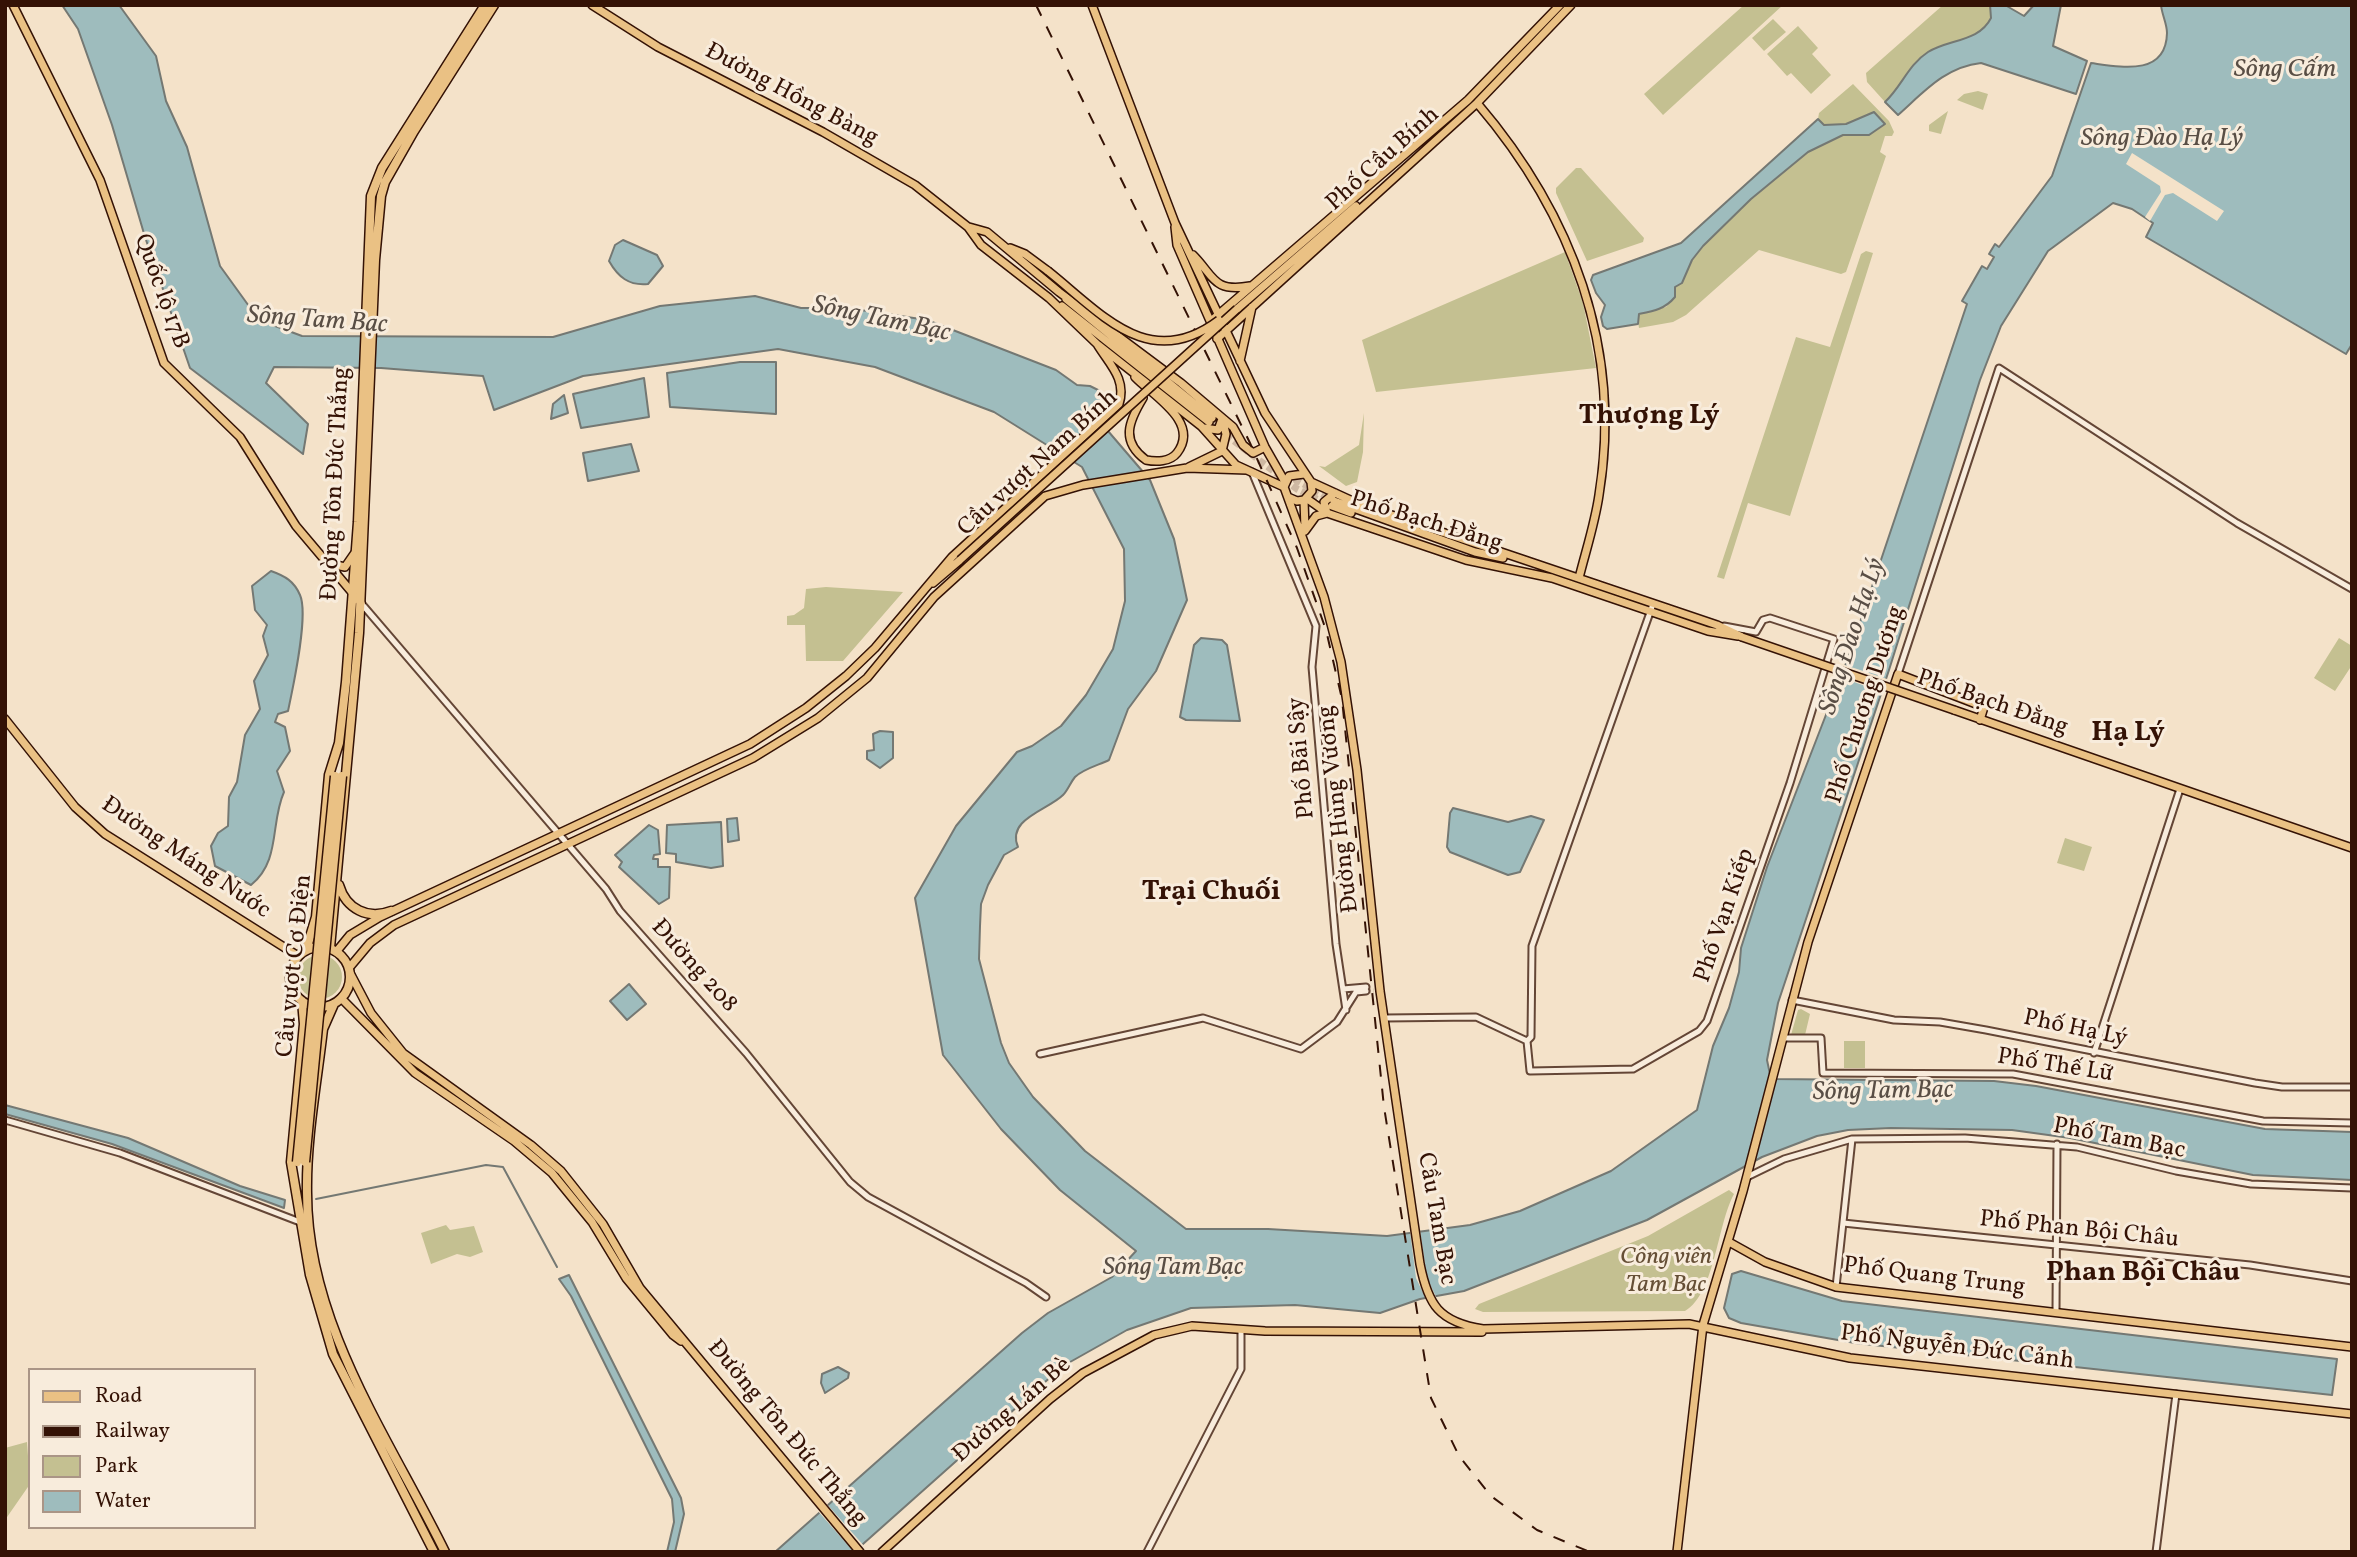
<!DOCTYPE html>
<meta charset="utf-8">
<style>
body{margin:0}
#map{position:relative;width:2357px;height:1557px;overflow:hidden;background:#f4e2c9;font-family:Vollkorn,serif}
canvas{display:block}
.frame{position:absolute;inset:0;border:7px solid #341205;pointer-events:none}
.legend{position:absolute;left:28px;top:1368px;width:228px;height:161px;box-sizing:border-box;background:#f8ecdc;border:2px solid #aa9586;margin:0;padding:9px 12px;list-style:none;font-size:21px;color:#341205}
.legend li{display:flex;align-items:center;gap:14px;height:35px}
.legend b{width:35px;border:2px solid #aa9586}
</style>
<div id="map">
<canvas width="2357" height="1557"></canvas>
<div class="frame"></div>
<ul class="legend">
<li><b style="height:9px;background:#eac184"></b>Road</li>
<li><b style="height:9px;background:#341205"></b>Railway</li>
<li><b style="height:19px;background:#c4c091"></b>Park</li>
<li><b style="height:19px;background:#9ebcbd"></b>Water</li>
</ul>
</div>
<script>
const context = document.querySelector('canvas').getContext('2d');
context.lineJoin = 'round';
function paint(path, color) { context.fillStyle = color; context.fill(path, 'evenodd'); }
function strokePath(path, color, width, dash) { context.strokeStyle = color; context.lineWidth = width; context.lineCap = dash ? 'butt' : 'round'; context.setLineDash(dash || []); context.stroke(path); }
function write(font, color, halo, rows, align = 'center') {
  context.font = font + ' Vollkorn,serif'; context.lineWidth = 6; context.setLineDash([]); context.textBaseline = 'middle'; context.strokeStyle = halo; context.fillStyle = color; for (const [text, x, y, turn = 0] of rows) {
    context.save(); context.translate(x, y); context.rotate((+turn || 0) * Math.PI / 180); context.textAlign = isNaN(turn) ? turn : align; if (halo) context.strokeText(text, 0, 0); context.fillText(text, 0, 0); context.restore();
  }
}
paint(new Path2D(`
 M1744,5H1783L1663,115L1644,94Z
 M1943,5H1990L1991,18C1979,42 1949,39 1928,52C1908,65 1902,86 1885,102L1867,82L1866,73Z
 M1773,19L1786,32L1764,51L1752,38Z
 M1798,26L1818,48L1812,54L1831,75L1811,94L1791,73L1787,76L1767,54Z
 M1853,84L1889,121L1894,132L1892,136H1885L1880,152L1886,156L1846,272L1841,274L1759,250L1686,315L1673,322L1639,328L1637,315L1666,307L1675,297V287L1682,283L1692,260L1703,246L1751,199L1808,152L1843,135H1869L1885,124L1874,112L1846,124L1824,125L1818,119L1819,113Z
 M1978,91L1988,94L1983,110L1957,100L1964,94Z
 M1948,111L1941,134L1929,131V125Z
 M1576,168H1581L1644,238L1643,242L1587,261L1556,193V188Z
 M1866,251L1873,253L1790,516L1748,503L1724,579L1717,577L1796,337L1830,347L1861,254Z
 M1565,252L1583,303L1596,368L1376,392L1362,340Z
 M1364,413L1363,452L1357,482L1346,486L1319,466L1325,467L1359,445Z
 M826,587L903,592L843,661H806L805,625H787V616L794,615L804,608L806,589Z
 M2339,638L2352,646V665L2335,691L2314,678Z
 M2065,838L2092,847L2084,871L2057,863Z
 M298 977a22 22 0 1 1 44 0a22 22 0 1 1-44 0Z
 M1801,1009L1810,1014L1805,1035H1791L1798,1010Z
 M1844,1041H1865V1068H1844Z
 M1729,1190L1734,1194C1717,1225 1715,1294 1685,1311L1483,1312L1475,1309L1479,1304L1648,1236Z
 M446,1225L450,1230L474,1226L483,1252L470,1257L457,1254L431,1264L421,1233Z
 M27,1442L30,1484L5,1520V1448Z`), '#c4c091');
const water = new Path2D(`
 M62,5H119L156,56L166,101L187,147L220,266L259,320L302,336L553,337L660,306L755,296L801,308H847L927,320L1056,370L1077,385L1090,386L1100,391L1108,401L1096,417L1150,480L1174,539L1187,600L1156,671L1128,709L1109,760C1099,765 1083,769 1075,777C1070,783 1068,790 1063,795C1048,810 1006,819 1018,847L1004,855L988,885L981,904L980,926L979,959L1001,1043L1009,1063L1033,1097L1085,1151L1186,1229H1268L1387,1236L1470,1225L1520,1211L1611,1171L1697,1110L1713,1046L1729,1008L1739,972L1741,948L1767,867L1848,658L1967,304L1962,301L1982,266L1987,269L1994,257L1989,254L1995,244L1999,247L2052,176L2091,63C2120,67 2166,77 2167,33C2167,24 2162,15 2161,5H2352V344L2346,354L2146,237L2153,223L2132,209L2113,203L2048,251L2001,326L1980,380L1889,670L1778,1003L1767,1060L1771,1079L1994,1081L2036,1086L2265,1129L2352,1132V1180L2253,1175L2070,1138L2012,1130L1891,1128L1848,1130L1817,1136L1762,1157L1647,1220L1464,1291L1420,1299L1380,1313L1295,1305L1191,1308L1127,1330L1063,1366L854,1552H775L1022,1333L1048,1313L1112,1277L1136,1251L1060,1190L1001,1129L943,1055L915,898L956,826L1017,752L1032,746L1061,726L1086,695L1113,649L1125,601L1124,549L1082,467L994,412L875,367L778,349L583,376L494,410L483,376L381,368L274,367L266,383L308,424L303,454L190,368L145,237L112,125L78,29Z
 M1990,5H2005L2024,16L2034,5H2061L2053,46L2087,61L2076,94L1981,63C1945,67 1924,92 1898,115L1885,102C1902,86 1908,65 1928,52C1949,39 1979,42 1991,18Z
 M1874,112L1885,124L1869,135H1843L1808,152L1751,199L1703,246L1692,260L1682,283L1675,287V297C1665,309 1654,311 1639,314L1638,324L1607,329L1603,326L1601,317L1605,305L1596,293L1591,280L1593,275L1681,243L1818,119L1824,125L1846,124Z
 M623,240L657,255L663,266L648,284C629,286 618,277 609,261L615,245Z
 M740,362H776V414L670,407L667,373Z
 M644,378L649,417L581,428L573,394Z
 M564,395L568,413L551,419L553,404Z
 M631,444L639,471L588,481L583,453Z
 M271,571C285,576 294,581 300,595C309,615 293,687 288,711L278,714L275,722L285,727L290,751L277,771L284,792C270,823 281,861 251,885L215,866L211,846L218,833L228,826L229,797L237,782L245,735L260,709L254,681L268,655L263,636L267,625L255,610L252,586Z
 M1201,638L1222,640L1227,645L1240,721L1186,720L1180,717L1194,645Z
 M880,731L893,732V758L880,768L867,759V751L874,750L873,734Z
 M1453,808L1508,822L1531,816L1544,820L1520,872L1508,875L1450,852L1447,847L1450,813Z
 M737,818L739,840L728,842L727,819Z
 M721,822L723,866L711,868L676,862V854L666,853L667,825Z
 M649,825L658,830L660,854L654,855L653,859H658V867H670L669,898L659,904L619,867L622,862L615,855Z
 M629,984L646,1004L627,1020L610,1001Z
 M5,1105L128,1138L240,1186L285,1200L284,1208L112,1144L5,1114Z
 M1741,1271L1842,1301L2337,1359L2332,1395L1855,1343L1741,1323L1729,1318L1724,1308L1732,1274Z
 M569,1275L681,1498L684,1514L675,1552H667L674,1522L672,1499L571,1296L559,1279Z
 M838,1367L849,1373L848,1378L825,1393L821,1383L822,1374Z`);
paint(water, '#9ebcbd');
strokePath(water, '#747873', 2);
paint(new Path2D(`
 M2132,153L2224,211L2217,221L2173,193L2165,195L2150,221L2145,217L2161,192L2160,186L2126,164Z
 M1842,664L1890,680L1885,693L1837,676Z
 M1420,1230L1427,1278L1437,1299L1427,1301L1416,1278L1410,1231Z
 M825,1502L865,1547L859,1552H854L817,1510Z`), '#f4e2c9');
strokePath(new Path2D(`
 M316,1199L486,1165L503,1167L557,1267`), '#747873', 2);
strokePath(new Path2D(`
 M1366,991H1374`), '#ceb8a2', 5, [5, 2.5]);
strokePath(new Path2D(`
 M1209,422L1297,489L1329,505
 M1285,474L1333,500`), '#ceb8a2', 7, [7, 3.5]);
const minor = new Path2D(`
 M1252,472L1316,626L1312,667L1336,944L1346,1010
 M361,603L606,889L620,911L746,1053L850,1182L868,1197L1026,1283L1046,1297
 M1898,674L1999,368L2237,523L2352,589
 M1343,989L1366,987
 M1792,1000L1894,1020L1940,1022L1986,1030L2255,1083L2282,1087H2352
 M1385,1018L1476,1017L1527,1041L1530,1071L1633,1069L1699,1031L1707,1021L1790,783L1834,639L1770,618L1763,620L1756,632L1724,626
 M1783,1038H1821L1823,1073L2013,1074L2263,1121L2352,1123
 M1527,1041L1531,1037L1532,946L1653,604
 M2094,1053L2180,789
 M1040,1054L1203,1018L1301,1049L1337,1022L1356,992L1366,991
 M5,1120L120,1153L300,1222
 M1747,1177L1784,1159L1852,1139L1965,1138L2077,1147L2176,1171L2251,1184L2352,1188
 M1843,1223L2250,1265L2352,1281
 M1836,1287L1852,1139
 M2056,1310L2057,1144
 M1147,1552L1241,1369V1330
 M2156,1552L2176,1394`);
const major = new Path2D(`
 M13,5L100,180L164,363L240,437L296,526L361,603
 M592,5L658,47L823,132L915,185L968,227L981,245L1049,298L1097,344L1201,426L1236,465L1284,487
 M1092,5L1175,223L1265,413L1311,482L1359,504L1717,625L1742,637
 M1477,103C1572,214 1623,348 1599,495C1595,523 1586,550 1579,578
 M969,227L987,232L1059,292L1181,383L1233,427L1243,445L1253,453L1265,447
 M1175,227L1177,245L1265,447L1285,482
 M1010,248L1025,254L1048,271
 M1193,255C1214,276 1213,293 1250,286
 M1066,299L1212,418
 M1062,306L1209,422
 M1237,309L1356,206
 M1211,321L1468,100L1560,5
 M1217,339L1477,103L1571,5
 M1240,361L1252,307
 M1135,377C1152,395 1201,422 1177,453C1170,462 1156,462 1146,460C1120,441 1129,421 1143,398
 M1204,428L1218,430L1222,419
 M1189,467L1222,451L1226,434L1222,419
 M1304,474L1289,476L1284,487L1324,597L1341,662L1357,770L1380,991L1420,1264C1428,1305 1439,1322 1483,1329L1689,1324L1850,1358L2352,1414
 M1288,497L1297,501L1304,500L1312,491L1311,482
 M1306,498L1327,513L1466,560L1552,578L1708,631L1738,636
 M1304,500L1305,529
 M1334,501L1475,552L1503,558
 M1332,506L1351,513
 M1305,531L1316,516L1327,513L1324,502L1335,493
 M331,564L345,567L354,554
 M933,583L960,560
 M1954,710L2352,848
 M5,719L75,807L105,834L298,956
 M336,952L350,935L380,917L750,744L806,708L846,676L875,648L952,557L1119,404C1127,379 1109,364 1097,344
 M349,968L370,943L394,925L753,758L818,718L867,678L934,597L1045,496L1083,485L1187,468L1247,470
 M350,973L371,1013L403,1053L531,1145L561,1171L603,1224L640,1288L860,1552
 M341,998L415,1073L514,1141L552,1173L592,1222L626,1278L673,1335L681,1341
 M1729,1242L1765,1262L1836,1287L2352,1347
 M882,1552L1050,1399L1083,1373L1154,1335L1192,1326L1265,1331L1482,1332
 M1677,1552L1703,1325L1743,1191L1808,942L1898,674L1984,707L1980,720`);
const highway = new Path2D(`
 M339,885C346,909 368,920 391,911
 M290 977a30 30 0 1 1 60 0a30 30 0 1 1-60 0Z
 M330,948L359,633L375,260L381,196L385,182L414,131L494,5
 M306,950L316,917L329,775L339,743L346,682L358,522L371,196L382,168L485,5
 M302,1001L304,1024L291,1162L310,1275L333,1354L434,1552
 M334,1004L323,1029C317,1082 306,1139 307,1193C307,1324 389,1438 445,1552`);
strokePath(minor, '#644636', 9);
strokePath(major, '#341205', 10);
strokePath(highway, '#341205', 11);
strokePath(minor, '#f8ecdc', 5);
strokePath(major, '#eac184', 7);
strokePath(highway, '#eac184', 8);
strokePath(new Path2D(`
 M1036,5L1250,443L1297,548L1326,630L1342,699L1384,1107L1431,1398L1459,1456L1491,1496L1537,1530L1590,1552`), '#341205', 2, [12, 12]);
const majorBridge = new Path2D(`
 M1048,271C1102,314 1149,373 1219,320
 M960,560L1237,309
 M1742,637L1954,710`);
const highwayBridge = new Path2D(`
 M297,1162L335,776
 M305,1162L342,776`);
strokePath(majorBridge, '#341205', 10, []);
strokePath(highwayBridge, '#341205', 11, []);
strokePath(majorBridge, '#eac184', 7);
strokePath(highwayBridge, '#eac184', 8);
write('24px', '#341205', '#f8ecdc', [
 ["Đường Hồng Bàng",791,96,28],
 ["Phố Cầu Bính",1384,160,-42],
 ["Quốc lộ 17B",160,292,70],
 ["Cầu vượt Nam Bính",1039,464,-42],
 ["Đường Tôn Đức Thắng",337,484,-87],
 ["Phố Bạch Đằng",1426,523,17],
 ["Phố Bạch Đằng",1992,704,19],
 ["Phố Chương Dương",1867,705,-72],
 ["Phố Bãi Sậy",1303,758,-95],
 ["Đường Hùng Vương",1340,809,-97],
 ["Đường Máng Nước",185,859,34],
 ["Phố Vạn Kiếp",1726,916,-71],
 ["Cầu vượt Cơ Điện",296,966,-84],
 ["Đường 208",693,967,48],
 ["Phố Hạ Lý",2075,1030,12],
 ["Phố Thế Lữ",2055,1067,9],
 ["Phố Tam Bạc",2119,1140,11],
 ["Cầu Tam Bạc",1435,1219,80],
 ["Phố Phan Bội Châu",2079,1231,6],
 ["Phố Quang Trung",1934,1278,7],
 ["Phố Nguyễn Đức Cảnh",1957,1349,7],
 ["Đường Lán Bè",1013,1411,-41],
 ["Đường Tôn Đức Thắng",786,1434,50]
]);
write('italic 24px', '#664f36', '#f8ecdc', [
 ["Công viên",1666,1259],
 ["Tam Bạc",1666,1287]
]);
write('italic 26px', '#594e45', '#f8ecdc', [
 ["Sông Cấm",2285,71],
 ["Sông Đào Hạ Lý",2162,140],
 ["Sông Tam Bạc",881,321,12],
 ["Sông Tam Bạc",317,322,4],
 ["Sông Đào Hạ Lý",1854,637,-72],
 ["Sông Tam Bạc",1883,1093,-1],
 ["Sông Tam Bạc",1173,1269]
]);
write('bold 28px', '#341205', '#f8ecdc', [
 ["Thượng Lý",1649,418],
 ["Hạ Lý",2128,735],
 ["Trại Chuối",1211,894],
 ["Phan Bội Châu",2143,1275]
]);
</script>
